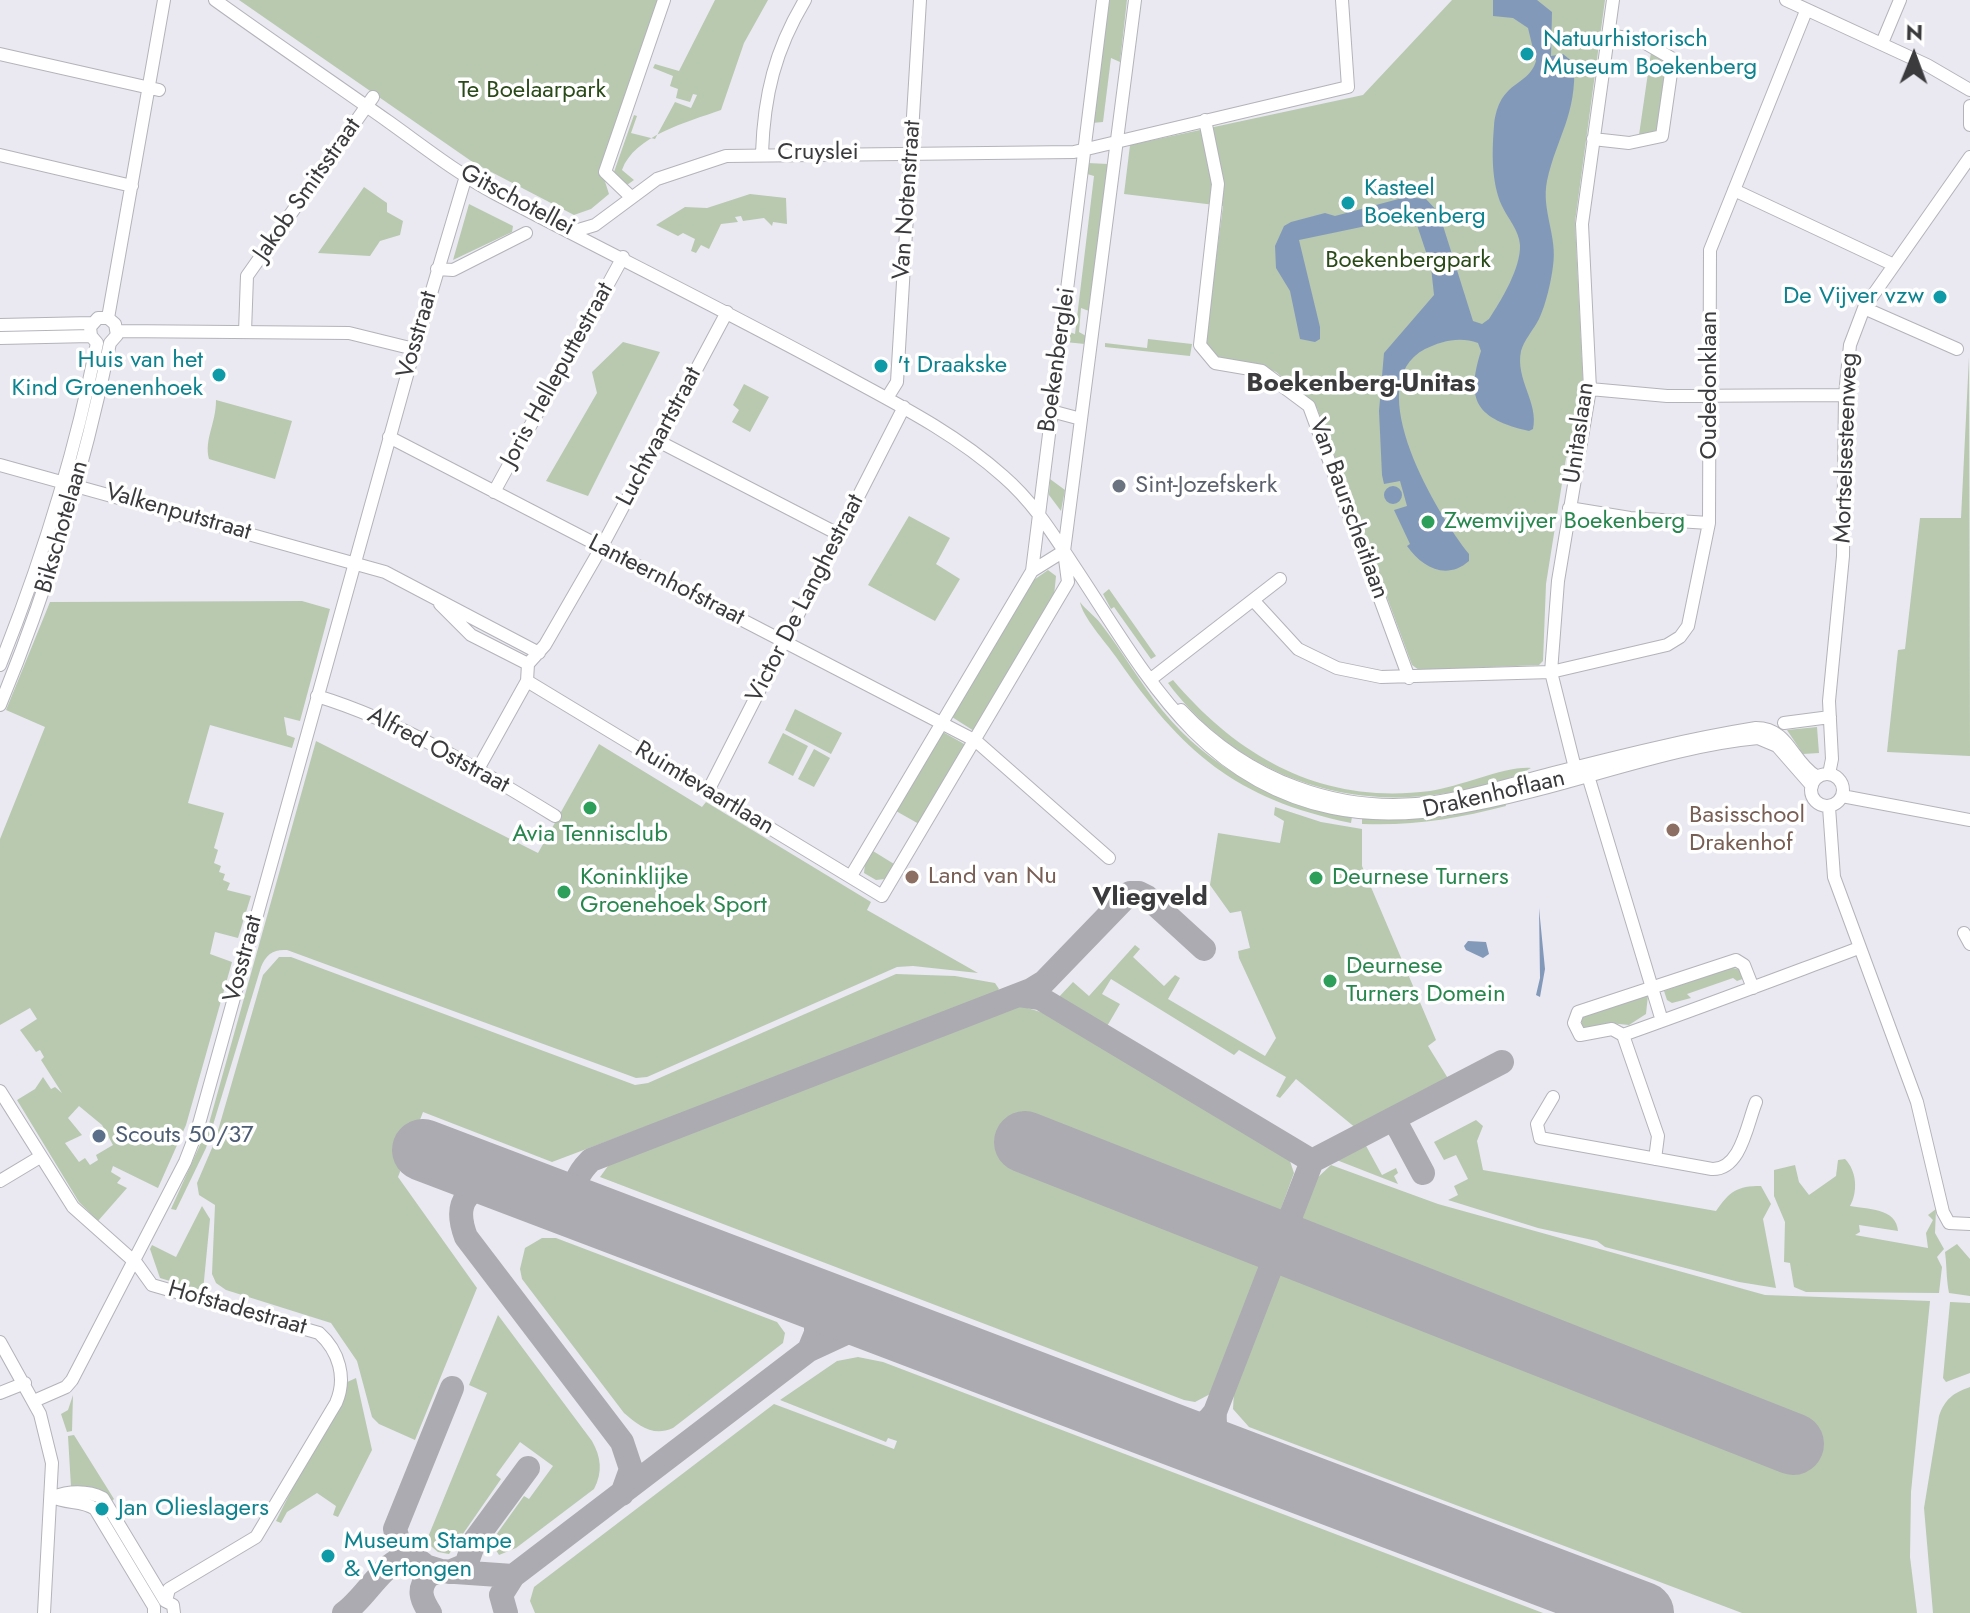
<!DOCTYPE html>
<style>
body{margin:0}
#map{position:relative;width:1970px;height:1613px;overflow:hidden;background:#eae9f1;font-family:Jost,sans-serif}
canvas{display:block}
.north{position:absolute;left:1874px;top:16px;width:80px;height:80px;-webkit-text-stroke:6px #fff;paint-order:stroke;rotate:1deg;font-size:22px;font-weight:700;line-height:32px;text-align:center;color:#3b3b3e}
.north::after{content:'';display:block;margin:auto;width:28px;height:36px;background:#3b3b3e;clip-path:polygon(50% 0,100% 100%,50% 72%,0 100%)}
</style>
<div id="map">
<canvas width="1970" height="1613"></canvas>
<div class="north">N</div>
</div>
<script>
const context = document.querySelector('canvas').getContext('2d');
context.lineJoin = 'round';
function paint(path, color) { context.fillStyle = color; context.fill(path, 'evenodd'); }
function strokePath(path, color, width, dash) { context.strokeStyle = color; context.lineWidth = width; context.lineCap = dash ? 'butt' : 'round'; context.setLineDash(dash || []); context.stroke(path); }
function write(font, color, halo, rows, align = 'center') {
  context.font = font + ' Jost,sans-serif'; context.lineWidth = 7; context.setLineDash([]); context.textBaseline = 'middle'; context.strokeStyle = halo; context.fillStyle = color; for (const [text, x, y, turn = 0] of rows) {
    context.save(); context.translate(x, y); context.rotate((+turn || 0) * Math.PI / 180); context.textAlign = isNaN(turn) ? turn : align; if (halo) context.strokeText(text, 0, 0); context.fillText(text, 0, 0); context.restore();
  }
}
paint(new Path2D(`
 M239,0H660L601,169L609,194L591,209L574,215L474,163Z
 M715,0H768L744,43L721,110C687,122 634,136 622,170L634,180L627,185L614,172L634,115L637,116L631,133L655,139L675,102L691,108L697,95L693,94L690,102L676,98L678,89L670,86L673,76L653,68L655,64L679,71Z
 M1106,0H1127L1120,62L1111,58L1103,122L1092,123Z
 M1452,0H1605L1575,222L1583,382L1570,454L1566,458L1546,584L1543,661L1539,665L1419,670L1412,665L1317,408L1276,372L1254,363L1217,359L1205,343L1223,206L1124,194L1130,145L1363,95Z
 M1651,52L1667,61L1659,131L1639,135Z
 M1088,163L1108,164L1089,311L1081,308L1079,332L1086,336L1085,344L1065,342L1067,331L1075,334L1094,176L1087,174Z
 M364,187L387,203V212L403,221L400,235L380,241L370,256L318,253Z
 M750,194L786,198L787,224L773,222L772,226L764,218L743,221L741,216L735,217L738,222L721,224L709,249L701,245L696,253L691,251L695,239L683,233L678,236L656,225L685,207L707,208Z
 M469,204L513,226L512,232L453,260Z
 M1148,339L1192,344L1190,356L1105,347V343L1147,348Z
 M623,342L660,352L588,496L546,481L597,393L592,372Z
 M1969,357L1970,756L1887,752L1898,650L1905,649L1920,518H1961Z
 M744,384L769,397L750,432L732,422L739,410L733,405Z
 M216,400L292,421L275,479L209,459C204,439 216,424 216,400Z
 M1050,479L1065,490L1061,511L1049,495Z
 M909,516L950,538L936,564L960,579L935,621L868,585Z
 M1048,570L1056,576L1054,596L974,731L952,717L1031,582Z
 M1109,589L1156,656L1151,659L1114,607L1111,609L1103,594Z
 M302,601L330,609L300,721L284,717L287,735L295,738L292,748L210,725L188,803L224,813L214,848L218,850L214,863L221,866L219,872L225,874L223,880L230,883L227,890L251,896L238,938L215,932L210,954L232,962L186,1125L158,1188L113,1166L111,1172L121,1178L117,1183L127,1188L98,1221L79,1202L17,1100L35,1089L43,1077L51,1089L55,1087L62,1093L41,1060L44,1057L40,1050L36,1052L20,1030L37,1019L30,1008L0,1025V839L45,727L6,710L50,602ZM79,1106L102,1125L113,1145L96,1155L98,1160L90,1165L85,1158L79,1162L65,1143L82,1135L68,1118Z
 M1080,602C1086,610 1095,616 1101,624C1123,652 1140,683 1162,710C1210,769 1277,804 1352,817L1351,823C1235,799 1182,752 1116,657C1105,641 1083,618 1080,602Z
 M1173,680C1240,759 1324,805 1430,791C1460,787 1505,766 1531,768C1511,780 1489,784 1467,789C1353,816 1238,777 1168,683Z
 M795,709L842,733L831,754L785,730Z
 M1817,727L1819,753L1803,754L1787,730Z
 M943,732L966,745L919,824L896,811Z
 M783,733L808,746L793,776L768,763Z
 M316,741L538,853L599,744L702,807L706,802L871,902L867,910L978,973L913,966L897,967L647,1077L636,1078L287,950C274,949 266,954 261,967L206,1148L176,1210L171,1209L208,1127Z
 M814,749L830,758L814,787L798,779Z
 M1504,799L1506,806C1456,819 1413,826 1362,824V818L1446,816Z
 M1275,807L1321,822L1362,829V866L1436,1040L1428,1046L1449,1080L1357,1129L1296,1079L1280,1098L1276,1096L1286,1077L1239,1050L1234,1055L1111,979L1102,994L1120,1004L1106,1028L1057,999L1073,982L1089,996L1135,945L1140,949L1133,957L1164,986L1175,975L1180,978L1168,999L1265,1056L1276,1038L1239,958L1238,951L1250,948L1241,911L1230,913L1210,885L1218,833L1280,843L1284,821L1274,815Z
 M873,851L894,864L885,879L876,880L864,873L865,864Z
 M279,957H291L635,1085L648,1083L896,974L955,976L995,983L999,989L994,995L552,1162L423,1112L398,1177L477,1288L415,1440L379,1424L372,1417L357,1361L331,1323L226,1290L216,1283L212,1274L215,1205L199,1195L197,1183L215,1141L263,975Z
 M1729,967L1741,970L1745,978L1737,981L1733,978L1687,994L1691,998L1672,1003L1667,1000L1664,991Z
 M1648,995L1646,1014L1629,1025L1609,1023L1582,1029V1017Z
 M1021,1006L1044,1013L1288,1155L1294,1173L1214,1392L1195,1402L1184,1400L600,1177L613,1159Z
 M1476,1120L1483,1126L1477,1141L1483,1170L1716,1211C1730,1191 1737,1186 1761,1186L1771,1204L1763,1219L1776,1288L1739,1282L1605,1247L1597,1241L1538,1228L1448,1200L1458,1195L1454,1186L1468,1179L1456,1155L1444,1160L1434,1142Z
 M1365,1144L1382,1175L1396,1168L1398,1173L1394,1176L1398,1184L1334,1159Z
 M1845,1159C1857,1171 1858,1192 1850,1206C1866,1209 1897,1208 1898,1231L1859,1225L1860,1232L1855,1235L1928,1248L1926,1233L1933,1220L1928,1215L1936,1209L1935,1233L1944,1249L1937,1257L1942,1267L1939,1293L1806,1292L1794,1287L1790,1263L1784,1262L1785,1222L1774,1196V1170L1795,1165L1799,1182L1809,1195L1836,1176L1838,1160Z
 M1331,1165L1438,1204L1765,1295L1930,1301L1911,1492L1910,1557L1917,1613H1742L1249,1427L1233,1409L1234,1391L1315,1180Z
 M202,1206L210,1219L203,1291L160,1278L150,1249L152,1245L176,1257Z
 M542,1238H556L777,1322L785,1333L783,1343L673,1428C653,1437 639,1426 624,1413L522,1279L520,1269L525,1248Z
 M1957,1244L1970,1259V1296L1949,1293C1946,1277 1947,1267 1945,1252Z
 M1950,1302L1970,1303V1373L1946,1382L1943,1378Z
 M498,1315L592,1441C601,1457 603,1472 594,1489L516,1548L499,1555L491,1542L524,1496L529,1499L553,1466L520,1442L496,1475L501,1479L449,1554L438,1552L426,1542L487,1393L469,1385Z
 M858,1357L883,1362L1543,1613H535L530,1601L534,1587L774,1404L894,1449L897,1441L888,1438L886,1442L780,1400L837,1361Z
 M356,1378L372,1450L338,1517L333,1515L336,1506L317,1493L287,1512L281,1523L276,1521L345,1383Z
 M1970,1387V1613H1933L1924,1508L1939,1416C1945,1399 1953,1393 1970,1387Z
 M73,1395L72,1431L67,1432L61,1414L68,1410Z
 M74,1435L114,1499L112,1501L105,1495L71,1487L68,1436Z`), '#b8c9b0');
paint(new Path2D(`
 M1493,0H1537L1552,12L1551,56L1563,54L1574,63C1577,115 1557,136 1547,181C1541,210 1558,237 1553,266C1551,282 1546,304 1539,319C1534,329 1524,340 1521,351C1515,379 1539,403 1533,429L1529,431C1477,419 1465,401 1481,351L1478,343C1460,336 1441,341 1425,349C1358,384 1438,515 1469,554V561C1446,581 1422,567 1407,546L1410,544L1394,510L1407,506L1400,481L1384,484L1382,475L1379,411L1384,353L1434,295L1431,267L1414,216L1299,240L1320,327V339L1315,342L1300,339L1290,291L1276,268L1275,246L1284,226L1291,222L1325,213L1335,216L1406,197L1426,199L1439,213L1473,321L1482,324L1489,319C1501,301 1521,268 1520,245C1519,230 1508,219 1502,206C1491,182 1492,151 1494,126C1499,79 1528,88 1536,61L1528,28L1513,18L1493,16Z
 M1384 495a9 9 0 1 1 18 0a9 9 0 1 1-18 0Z
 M1539,908L1545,969L1540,997L1536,995L1540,978Z
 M1468,941L1486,942L1489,954L1483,958L1466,950L1464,946Z`), '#8399ba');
strokePath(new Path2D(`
 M1019,995L1040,998L1312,1161
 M1394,1119L1423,1173
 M505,1181C469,1186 452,1200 466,1237L622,1442L631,1469L622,1494
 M596,1213L582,1206C571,1186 576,1175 591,1160L1031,990L1044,982L1130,893H1139L1147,897L1204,949
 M796,1292L816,1313V1333L809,1350
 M1215,1412C1213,1438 1222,1448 1244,1460
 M1164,1429C1187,1434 1201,1431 1215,1412L1312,1161L1502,1062
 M423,1564L400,1547L395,1529L452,1388
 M449,1572L466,1565L475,1540L528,1468
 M344,1613C364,1599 381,1566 402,1559L441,1571L513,1576
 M430,1613C421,1599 417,1589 429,1575L441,1571
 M506,1613L501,1595L513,1576L809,1350L850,1331L904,1332`), '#acabb1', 24);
strokePath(new Path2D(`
 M1025,1142L1793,1444
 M423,1150L1643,1613`), '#acabb1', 62);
const minor = new Path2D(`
 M215,0C272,41 331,81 389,122C424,147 458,174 496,194C610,254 726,311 840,373C897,404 955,433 1003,476C1032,501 1051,531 1072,563C1143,669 1196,779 1332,808C1464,836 1624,750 1758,738L1777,746L1812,786
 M1613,0L1582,224L1590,389L1558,581L1551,672L1575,768L1589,779L1662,1021
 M1786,0L1927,65L1970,90
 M1882,43L1900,0
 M0,54L159,90
 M1970,106V125
 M1205,120L1218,184L1200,345L1215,363L1262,371L1309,406L1409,678
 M1593,139L1629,143L1662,136L1673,59L1640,40L1608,35
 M762,153C764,95 775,50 805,0
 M0,155L132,186
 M1734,190L1894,265
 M630,196L605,172L664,0
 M575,231L595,225L657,179L726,156L1074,152L1348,87L1342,0
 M437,269L453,270L526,233
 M1864,308L1957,349
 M108,318L164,0
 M0,325L92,323
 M117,331L349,333L414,349
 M245,332L247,276L373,97
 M0,338L91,336
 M1590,389L1667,396L1845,395
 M887,398L897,382L920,0
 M1051,411L1081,419
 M389,437L976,741L1109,858
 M658,441L840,535
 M0,465L385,572L539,653
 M494,492L623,257
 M1569,508L1630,518L1709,523
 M1032,571L1064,551
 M1253,600L1298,649L1337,668L1381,677L1551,672L1667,645L1680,637L1688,626L1709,523L1710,250L1806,11
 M440,604L471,635L528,664
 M0,665C42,560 75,454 97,343L91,336L90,327L98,318H108
 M1151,679L1280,579
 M527,681L882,896L1068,582L1064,551L1067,528L1135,0
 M317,696C402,722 480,770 555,816
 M0,705C49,587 84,468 110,343L117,335L115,324L108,318
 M1181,710C1247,780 1339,816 1435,802C1475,796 1514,783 1553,773C1620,756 1688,739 1756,728C1789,728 1792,762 1816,776
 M1784,723L1830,717
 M478,769L527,681L528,664L545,645L601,548L727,312
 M1829,774L1832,759L1829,701L1843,556L1845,395L1850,345L1864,308L1970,157
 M1811 790a16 16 0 1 1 32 0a16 16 0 1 1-32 0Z
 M708,791L904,407
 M1842,796L1970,820
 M1829,807L1834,877L1917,1102L1943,1212L1949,1223L1970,1224
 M851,876L1032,571L1103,0
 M1964,933L1970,944
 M1753,988L1744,965L1736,960L1578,1012L1574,1023L1580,1035L1612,1029L1623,1035C1702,1007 1781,977 1859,948
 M1623,1035L1658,1136L1655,1159
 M0,1091L73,1207L137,1264L152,1285L319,1333C339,1351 347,1378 336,1403L256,1537L169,1589L166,1601
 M1553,1097L1537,1124L1540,1138L1712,1169C1741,1170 1747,1124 1756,1102
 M0,1181L40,1157
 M0,1342L40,1414L52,1463L44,1613
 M0,1393L25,1383
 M34,1401L66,1387L72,1380L185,1162L197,1131L411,361L466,176
 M53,1497C68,1491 87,1490 103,1498L165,1601L173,1605L174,1613
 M53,1497C66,1504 83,1500 95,1509L154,1607V1613`);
strokePath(minor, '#b3b3ba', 14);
strokePath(minor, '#fff', 12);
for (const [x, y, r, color] of [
 [1527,54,8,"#0f9aa8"],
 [1348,203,8,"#0f9aa8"],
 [1940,297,8,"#0f9aa8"],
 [881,366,8,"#0f9aa8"],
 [219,375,8,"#0f9aa8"],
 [1119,486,8,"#6b7280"],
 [1428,522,8,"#2e9e5b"],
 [590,808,8,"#2e9e5b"],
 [1673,830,8,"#8d6e63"],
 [912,877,8,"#8d6e63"],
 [1316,878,8,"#2e9e5b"],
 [564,892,8,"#2e9e5b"],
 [1330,981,8,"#2e9e5b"],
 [99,1136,8,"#5c6f8a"],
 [102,1509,8,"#0f9aa8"],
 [328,1556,8,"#0f9aa8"]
]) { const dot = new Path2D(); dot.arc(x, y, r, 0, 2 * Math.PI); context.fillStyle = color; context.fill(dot); strokePath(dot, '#fff', 3); }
write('24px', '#0d838f', '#fff', [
 ["Natuurhistorisch",1543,40],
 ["Museum Boekenberg",1543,68],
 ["Kasteel",1364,189],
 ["Boekenberg",1364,217],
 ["De Vijver vzw",1924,297,"right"],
 ["Huis van het",203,361,"right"],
 ["Kind Groenenhoek",203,389,"right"],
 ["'t Draakske",897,366],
 ["Jan Olieslagers",118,1509],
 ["Museum Stampe",344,1542],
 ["& Vertongen",344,1570]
], 'left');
write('24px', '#2b4a19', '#fff', [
 ["Te Boelaarpark",532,91],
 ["Boekenbergpark",1408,261]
]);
write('24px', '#3b3b3e', '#fff', [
 ["Cruyslei",818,153],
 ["Jakob Smitsstraat",308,190,-55],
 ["Van Notenstraat",908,200,-86],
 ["Gitschotellei",517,201,28],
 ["Vosstraat",418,335,-74],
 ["Boekenberglei",1058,360,-82],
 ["Joris Helleputtestraat",558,375,-61],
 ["Oudedonklaan",1710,385,-90],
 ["Unitaslaan",1580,433,-82],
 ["Luchtvaartstraat",660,437,-62],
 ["Mortselsesteenweg",1847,448,-88],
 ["Van Baurscheitlaan",1348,509,70],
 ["Valkenputstraat",178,513,16],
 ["Bikschotelaan",63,527,-74],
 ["Lanteernhofstraat",666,581,27],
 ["Victor De Langhestraat",806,599,-63],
 ["Alfred Oststraat",438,751,28],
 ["Ruimtevaartlaan",704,789,31],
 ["Drakenhoflaan",1494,795,-13],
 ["Vosstraat",244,959,-75],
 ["Hofstadestraat",237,1309,16]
]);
write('24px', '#5b616d', '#fff', [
 ["Sint-Jozefskerk",1135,486]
], 'left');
write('24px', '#27864d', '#fff', [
 ["Zwemvijver Boekenberg",1444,522],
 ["Avia Tennisclub",590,835,"center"],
 ["Koninklijke",580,878],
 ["Groenehoek Sport",580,906],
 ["Deurnese Turners",1332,878],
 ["Deurnese",1346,967],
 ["Turners Domein",1346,995]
], 'left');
write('24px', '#785e54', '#fff', [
 ["Basisschool",1689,816],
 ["Drakenhof",1689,844],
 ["Land van Nu",928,877]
], 'left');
write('24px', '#4e5e75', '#fff', [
 ["Scouts 50/37",115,1136]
], 'left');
write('bold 26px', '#3b3b3e', '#fff', [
 ["Boekenberg-Unitas",1361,385],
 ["Vliegveld",1150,899]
]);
</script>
